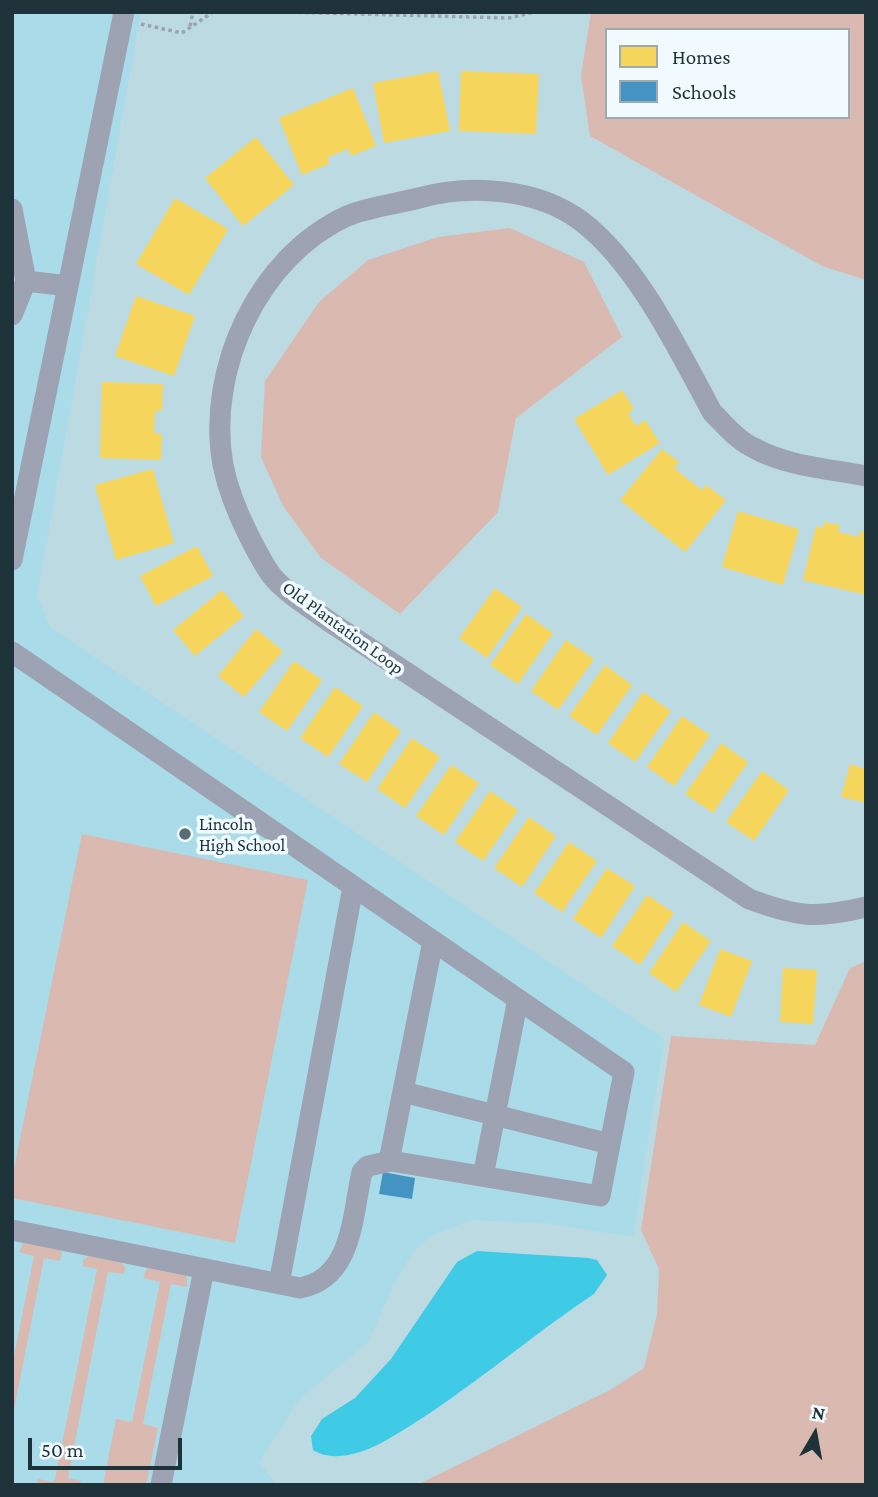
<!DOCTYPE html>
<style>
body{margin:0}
#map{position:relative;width:878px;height:1497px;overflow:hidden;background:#bcdae2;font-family:"Crimson Pro",serif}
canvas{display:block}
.frame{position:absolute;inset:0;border:14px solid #1e3339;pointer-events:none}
.legend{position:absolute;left:605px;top:28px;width:245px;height:91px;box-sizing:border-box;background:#f1fbff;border:2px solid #9dabb0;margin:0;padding:9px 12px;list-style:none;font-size:21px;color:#1e3339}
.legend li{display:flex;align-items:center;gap:14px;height:35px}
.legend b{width:35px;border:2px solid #9dabb0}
.north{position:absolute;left:780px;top:1399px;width:70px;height:70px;-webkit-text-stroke:5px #f1fbff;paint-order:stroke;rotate:10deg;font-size:19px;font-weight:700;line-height:28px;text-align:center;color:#1e3339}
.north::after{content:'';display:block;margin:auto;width:24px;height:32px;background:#1e3339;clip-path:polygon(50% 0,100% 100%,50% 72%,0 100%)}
.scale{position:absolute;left:28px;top:1438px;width:154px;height:32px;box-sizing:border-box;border:4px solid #1e3339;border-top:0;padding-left:9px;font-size:21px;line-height:24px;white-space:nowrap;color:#1e3339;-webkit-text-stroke:5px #f1fbff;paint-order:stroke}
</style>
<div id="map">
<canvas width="878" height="1497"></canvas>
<div class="frame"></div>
<ul class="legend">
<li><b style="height:19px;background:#f6d55c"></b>Homes</li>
<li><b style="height:19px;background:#4393c3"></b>Schools</li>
</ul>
<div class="north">N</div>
<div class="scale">50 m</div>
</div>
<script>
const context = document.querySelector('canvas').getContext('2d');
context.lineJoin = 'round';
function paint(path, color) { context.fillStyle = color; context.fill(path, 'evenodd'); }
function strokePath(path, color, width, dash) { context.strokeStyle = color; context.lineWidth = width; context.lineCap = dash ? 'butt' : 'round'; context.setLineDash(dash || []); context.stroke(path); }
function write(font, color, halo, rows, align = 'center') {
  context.font = font + ' "Crimson Pro",serif'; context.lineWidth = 7; context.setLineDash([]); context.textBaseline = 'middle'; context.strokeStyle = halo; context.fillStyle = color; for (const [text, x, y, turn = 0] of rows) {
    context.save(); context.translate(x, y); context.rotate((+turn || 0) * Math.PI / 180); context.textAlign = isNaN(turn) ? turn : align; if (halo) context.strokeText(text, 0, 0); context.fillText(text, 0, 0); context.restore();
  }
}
paint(new Path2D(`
 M12,12H141L37,596L51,628L664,1039L633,1237L545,1223L471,1220L431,1236L413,1252L395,1282L368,1342L298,1401L259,1462L276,1485H12Z`), '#aadbe9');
paint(new Path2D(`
 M591,12H866V280L822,266L590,136L581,76ZM607,30H848V117H607Z
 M510,228L584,262L622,337L516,418L498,512L400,614L321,558L283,506L261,457L265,381L319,302L368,260L438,237Z
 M82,834L308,880L235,1243L12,1198V1178Z
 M866,961V1485H417L610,1390L644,1368L657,1314L659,1269L641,1230L671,1036L815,1045L850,968Z
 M23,1243L60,1250L62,1254L59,1261L44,1258L12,1420V1366L34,1256L19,1252Z
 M89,1256L122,1263L125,1267L124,1274L108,1272L68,1478L81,1481V1485H37L38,1479L54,1482L56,1474L97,1269L83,1266V1260Z
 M147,1268L187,1276V1287L171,1284L143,1424L158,1428L146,1485H103L116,1419L132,1422L160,1282L143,1278Z`), '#dabab0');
paint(new Path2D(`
 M477,1251L588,1258L597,1260L607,1275L594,1294C523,1341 458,1400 383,1442C363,1453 333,1463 313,1450L311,1436L322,1419L355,1398L391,1359L457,1262Z`), '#3fcae6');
paint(new Path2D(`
 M438,71L450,131L384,143L373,83Z
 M461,71L539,74L536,134L459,131Z
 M353,88L376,146L351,156L348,149L328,157L329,164L302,175L279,118Z
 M256,137L294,185L243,226L205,178Z
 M175,198L228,229L189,295L136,264Z
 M136,296L195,316L174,376L115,356Z
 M102,382L163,384L162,411H155L154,433L162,434L161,460L100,458Z
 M622,390L634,409L628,413L636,426L645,420L660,443L608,475L574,419Z
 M662,449L679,462L674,468L702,490L706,485L726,500L685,552L620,500Z
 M153,469L174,543L116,560L95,485Z
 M738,511L799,529L783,585L722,567Z
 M824,522L840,525L838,532L859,537L860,531L866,532V595L803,580L816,526L823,528Z
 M197,546L213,576L156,606L140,576Z
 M495,588L522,607L487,658L459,638Z
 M222,590L244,616L195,656L173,630Z
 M526,614L553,633L518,684L490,665Z
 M256,629L283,651L244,697L218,676Z
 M566,640L594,659L558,710L531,691Z
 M294,661L322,680L287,731L259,712Z
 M605,665L632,685L597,735L569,716Z
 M335,687L363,706L328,757L300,738Z
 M643,692L671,711L635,762L608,743Z
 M374,712L401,731L367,782L339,764Z
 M682,716L710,735L674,786L647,767Z
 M412,738L440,757L405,808L377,789Z
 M721,743L748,762L713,813L685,794Z
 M850,764L866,769V803L841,797Z
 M451,765L479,783L444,835L416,816Z
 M762,771L789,790L754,841L726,822Z
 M490,791L518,810L483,861L455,842Z
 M529,817L556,836L522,887L494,868Z
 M569,842L597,861L562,912L534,893Z
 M607,868L635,886L601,938L573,919Z
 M647,895L674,913L640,965L612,946Z
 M683,922L711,941L676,992L649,973Z
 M720,949L752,961L731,1017L699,1005Z
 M783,968L817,970L813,1024L780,1022Z`), '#f6d55c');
paint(new Path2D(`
 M383,1172L415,1178L412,1199L379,1194Z`), '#4393c3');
strokePath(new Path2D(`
 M284,12L509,18L534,12
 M141,24L182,33L213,12
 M190,26L193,12`), '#99a4af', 3.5, [3.5, 3.5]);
strokePath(new Path2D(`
 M12,209L26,281L68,286
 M12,315L26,281
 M866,476C830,469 786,466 754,448C737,440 725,425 712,412C679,351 637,263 581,221C537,188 470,184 419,198C396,204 369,207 347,216C258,257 206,370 223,465C228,490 237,512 248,534C255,548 263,564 272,576C287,594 311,608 330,622L749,899C798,917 815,919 866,907
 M12,560L124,12
 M12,652L624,1072L600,1196L391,1161L368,1166L362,1172C352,1216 353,1278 300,1288L12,1230
 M403,1092L610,1144
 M389,1161L433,941
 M483,1176L518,999
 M279,1284L353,887
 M161,1485L204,1269`), '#9da3b3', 21);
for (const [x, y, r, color] of [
 [185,834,7,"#556d74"]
]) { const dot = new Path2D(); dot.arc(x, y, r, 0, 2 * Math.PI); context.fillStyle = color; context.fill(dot); strokePath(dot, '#f1fbff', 2.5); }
write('18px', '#1e3339', '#f1fbff', [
 ["Old Plantation Loop",343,628,36]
]);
write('18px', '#1e3339', '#f1fbff', [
 ["Lincoln",199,824],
 ["High School",199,845]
], 'left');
</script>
